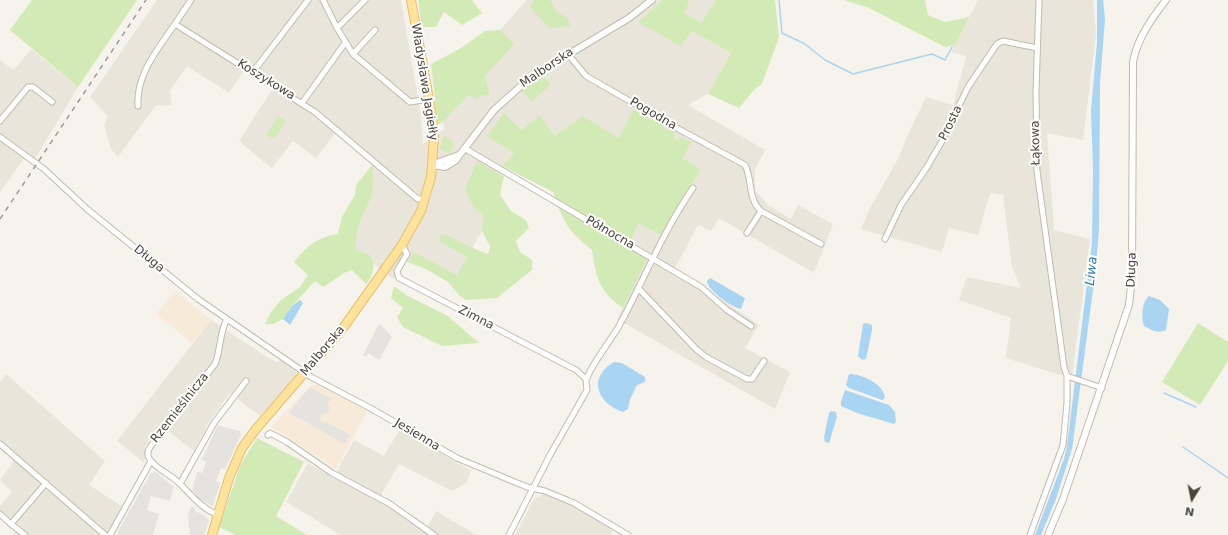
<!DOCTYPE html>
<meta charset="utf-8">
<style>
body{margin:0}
#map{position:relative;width:1228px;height:535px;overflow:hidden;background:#f6f3ec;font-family:"DejaVu Sans",sans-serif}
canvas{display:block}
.north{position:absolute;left:1172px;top:479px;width:40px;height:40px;-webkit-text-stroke:3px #fff;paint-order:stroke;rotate:190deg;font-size:11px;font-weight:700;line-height:16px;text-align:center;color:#4b4439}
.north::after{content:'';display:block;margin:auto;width:14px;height:18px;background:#4b4439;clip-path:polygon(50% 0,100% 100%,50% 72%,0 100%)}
</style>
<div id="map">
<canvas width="1228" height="535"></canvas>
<div class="north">N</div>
</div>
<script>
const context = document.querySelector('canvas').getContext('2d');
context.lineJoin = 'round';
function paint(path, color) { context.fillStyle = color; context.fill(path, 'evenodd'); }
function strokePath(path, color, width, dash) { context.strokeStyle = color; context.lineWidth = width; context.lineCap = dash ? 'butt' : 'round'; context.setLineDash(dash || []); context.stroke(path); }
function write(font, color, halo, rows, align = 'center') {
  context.font = font + ' "DejaVu Sans",sans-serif'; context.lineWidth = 4; context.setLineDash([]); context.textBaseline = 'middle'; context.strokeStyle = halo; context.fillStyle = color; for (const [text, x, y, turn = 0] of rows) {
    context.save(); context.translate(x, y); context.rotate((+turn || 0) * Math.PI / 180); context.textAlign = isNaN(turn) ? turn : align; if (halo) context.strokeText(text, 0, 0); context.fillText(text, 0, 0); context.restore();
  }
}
paint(new Path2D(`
 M157,0H401L421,115L423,144L444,129L443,122L513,44L500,30L527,0H662L639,21L692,31L731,53L708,94L688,105L765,150L755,169V190L768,205L791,219L798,205L833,224L814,273L719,218L711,231L698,225L675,268L759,325L745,348L790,372L775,409L617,319L648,257L629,245L639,223L661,236L680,201L701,170L683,158L690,142L678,141L673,138L676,134L634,108L619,138L583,116L554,136L522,130L504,113L514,153L486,183L482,231L457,275L414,252L394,279L343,241L371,196L372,164L335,133L316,158L293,141L272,168L264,162L239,141L273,88L244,70L229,93L187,66L170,91L172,105L155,106L118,157L111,149L104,125L108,116L90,97Z
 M663,0H716L701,23Z
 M978,0H1093L1096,34L1083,140L1047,133L1054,230L1090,239L1072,375H1060L1006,358L1011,318L959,300L967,277L1021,288L1012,267L1003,195L990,193L978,235L949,228L942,252L861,229L870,208L898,159L909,132L926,97L953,105L966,56L951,52Z
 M31,49L78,87L35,159L27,154L0,192V60L14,70Z
 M211,320L270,359L278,362L280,360L296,372V376L260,416L230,393L209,422L194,451L160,425L145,446V459L143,462L117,441Z
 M6,374L105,461L89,485L123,507L106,535H13L20,526L0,510V505L12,492L0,480L18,455L0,440V382Z
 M400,429L471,471L466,483L452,491L399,464L381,495L428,526L436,511L477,535H341L286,502L308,463L333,478L354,440L384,456Z
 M544,494L576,507L613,529L610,535H515L534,499Z`), '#eae5da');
paint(new Path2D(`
 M175,291L211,320L192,343L156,314Z
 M320,385L367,411L336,469L271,427L310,386Z`), '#f7ead8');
paint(new Path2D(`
 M156,472L174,487L170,501L151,496L147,510L159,514L153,535H118V531L151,473Z`), '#e6e2dd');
paint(new Path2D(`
 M32,0H137L78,87L10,30Z
 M418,0H472L482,13L462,25L444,12L436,27H422Z
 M534,0H550L556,10L568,19L570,26L550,28L530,7Z
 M662,0H689L685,13L701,23L716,0H775L779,37L762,84L754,90L739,108L708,94L731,53L692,31L680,46L638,22Z
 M844,0H925L928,15L945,22L969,17L955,45L945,47L869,8Z
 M500,30L514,44L485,76L490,95H483L477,99L468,95L443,122L438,124L431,64L461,48L485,31Z
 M544,76L550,85L533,101L521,91Z
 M634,108L676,133L674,138L678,141L681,137L691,142L683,158L701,170L680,201L662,236L639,223L629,245L648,257L623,308C598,290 597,279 592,250C568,231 563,221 553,192L502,166L514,153L487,136L504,113L522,130L540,115L554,136L583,116L619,138Z
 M278,116L286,121L274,139L266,135Z
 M445,136L451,140L453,145L451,151L448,153L440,149L442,139Z
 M477,161L504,176L500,195L511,211L526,220L529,228L516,241L520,252L532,260V270L497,298L466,300L459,295L448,282L426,269L407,262L414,252L457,275L467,257L439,241L441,234C458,238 471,249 488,254L490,246L482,231L483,215L473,206L465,190Z
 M373,164C372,173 374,187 371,196C363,218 355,226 356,250L370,255C376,267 374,274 366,284L352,270L344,273L323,287L315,281L292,306L283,319L273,324H265L271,312L281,300L300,287L308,275L294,262C308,245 316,238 338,234L342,217L355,195L356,185Z
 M394,286L406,295L448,316L479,343L442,346L403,327L397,317L403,308L391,298Z
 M1198,323L1228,342V361L1200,405L1162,382Z
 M257,438L304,462L276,516L307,535H236L219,527L241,464Z`), '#d2eab5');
paint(new Path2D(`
 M379,324L382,326L392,337L379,360L368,353L366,357L363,355Z
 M310,387L330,398L327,406L330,408L326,414L323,413L319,420L326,424L327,422L350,435L345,444L289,413Z
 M218,425L240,431L241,435L225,469L221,468L216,481L220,483L213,506L197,498L195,492L192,491L197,472L202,473L206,462L202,459Z
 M191,506L195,508V511L204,515L209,520L204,535H190L188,515Z`), '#e5e3e0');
paint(new Path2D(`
 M1097,0H1103L1105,19L1100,84L1099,229L1096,267L1072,449L1056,499L1041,535H1035L1064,459L1067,446L1092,243L1093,169L1091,110L1097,43Z
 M710,278L745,298L741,309C732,307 708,291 707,281Z
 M1149,296L1160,300L1169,309L1166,330C1158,334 1151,330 1144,326C1141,318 1142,301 1149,296Z
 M300,300L303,303L290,325L283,319L292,306Z
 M866,323L872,325V330L866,359L862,360L858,356L863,324Z
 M614,362L622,363L645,377V382L637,385L630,399L628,409L623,412C597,403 587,378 614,362Z
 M849,374C862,374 884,384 885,398L882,400L849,388L846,385Z
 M845,390L889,405L895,412L896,421L894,424L857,413L841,406V402Z
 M831,411L836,412L837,417L829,443L825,442L824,437L829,413Z`), '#a9d4f2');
strokePath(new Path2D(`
 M779,0L782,33L805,44L825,60L853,74L932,54L945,60L952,47
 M1164,393L1196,407
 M1183,447L1228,478`), '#a9d4f2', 1.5);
const minor = new Path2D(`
 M323,0L337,28L353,54L410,102L429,99
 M1039,0L1036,91L1037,171L1064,367L1067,376L1102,388
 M175,24L191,0
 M337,28L365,0
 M353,54L375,30
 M568,54L586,76L675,127L745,165C753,180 747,198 761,211L747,233
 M253,72L308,0
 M302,103L345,43
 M138,106C136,74 158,49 175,24L315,112L413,195L418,199H425
 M0,121L28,87H33L52,102
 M0,137L44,169L87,209L198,299L311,377L372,409L457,458L527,487L545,491L574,503L628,535
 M464,148L701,287L727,310L751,326
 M761,211L821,244
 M885,239L901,205L927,167L941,143L968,87L997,44L1003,41L1037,48
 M402,245L407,254L397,271L399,278L576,370L586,379
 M638,288L697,350L706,357L747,379H752L764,361
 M268,435L270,433L287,442L332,473L390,504L434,535
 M0,444L105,535
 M180,484L214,423L246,381
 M0,514L11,524
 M218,515C200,508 191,494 178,482C170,474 154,468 149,458C147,454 148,450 150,447L215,364C221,350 219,333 227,319
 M25,535L11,524L46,483
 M110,535L151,461
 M509,535L550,455L587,390C587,387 585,381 587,378C592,364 611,340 619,326C644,280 663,231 693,188
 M1030,535L1063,445L1067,403V376`);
const tertiary = new Path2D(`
 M434,164L459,155
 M432,165L445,167L455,161L494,110L531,77L629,18L652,0
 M1048,535L1063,499L1129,305L1132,277L1133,62C1137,39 1152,18 1166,0`);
const primary = new Path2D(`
 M212,535L229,478L242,448L256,429L343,328L402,245L421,211L431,177L434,138L432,115L411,0`);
strokePath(minor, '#c2bbae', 7);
strokePath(tertiary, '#c2bbae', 8);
strokePath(primary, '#e6c16a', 10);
strokePath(minor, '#fff', 5);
strokePath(tertiary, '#fff', 6);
strokePath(primary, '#ffe39c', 8);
strokePath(new Path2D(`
 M0,219L146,0`), '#9a9a9a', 1.5, [5, 5]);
write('12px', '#4b4439', '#fff', [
 ["Malborska",547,68,-34],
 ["Koszykowa",266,80,32],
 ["Władysława Jagiełły",424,82,81],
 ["Pogodna",653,114,30],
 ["Prosta",951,123,-64],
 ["Łąkowa",1036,143,-91],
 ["Północna",610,233,30],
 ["Długa",149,259,39],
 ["Długa",1132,270,-88],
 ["Zimna",476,318,27],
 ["Malborska",323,351,-50],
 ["Rzemieślnicza",180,408,-52],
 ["Jesienna",417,435,31]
]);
write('italic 13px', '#2e7ab2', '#fff', [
 ["Liwa",1092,271,-84]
]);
</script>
